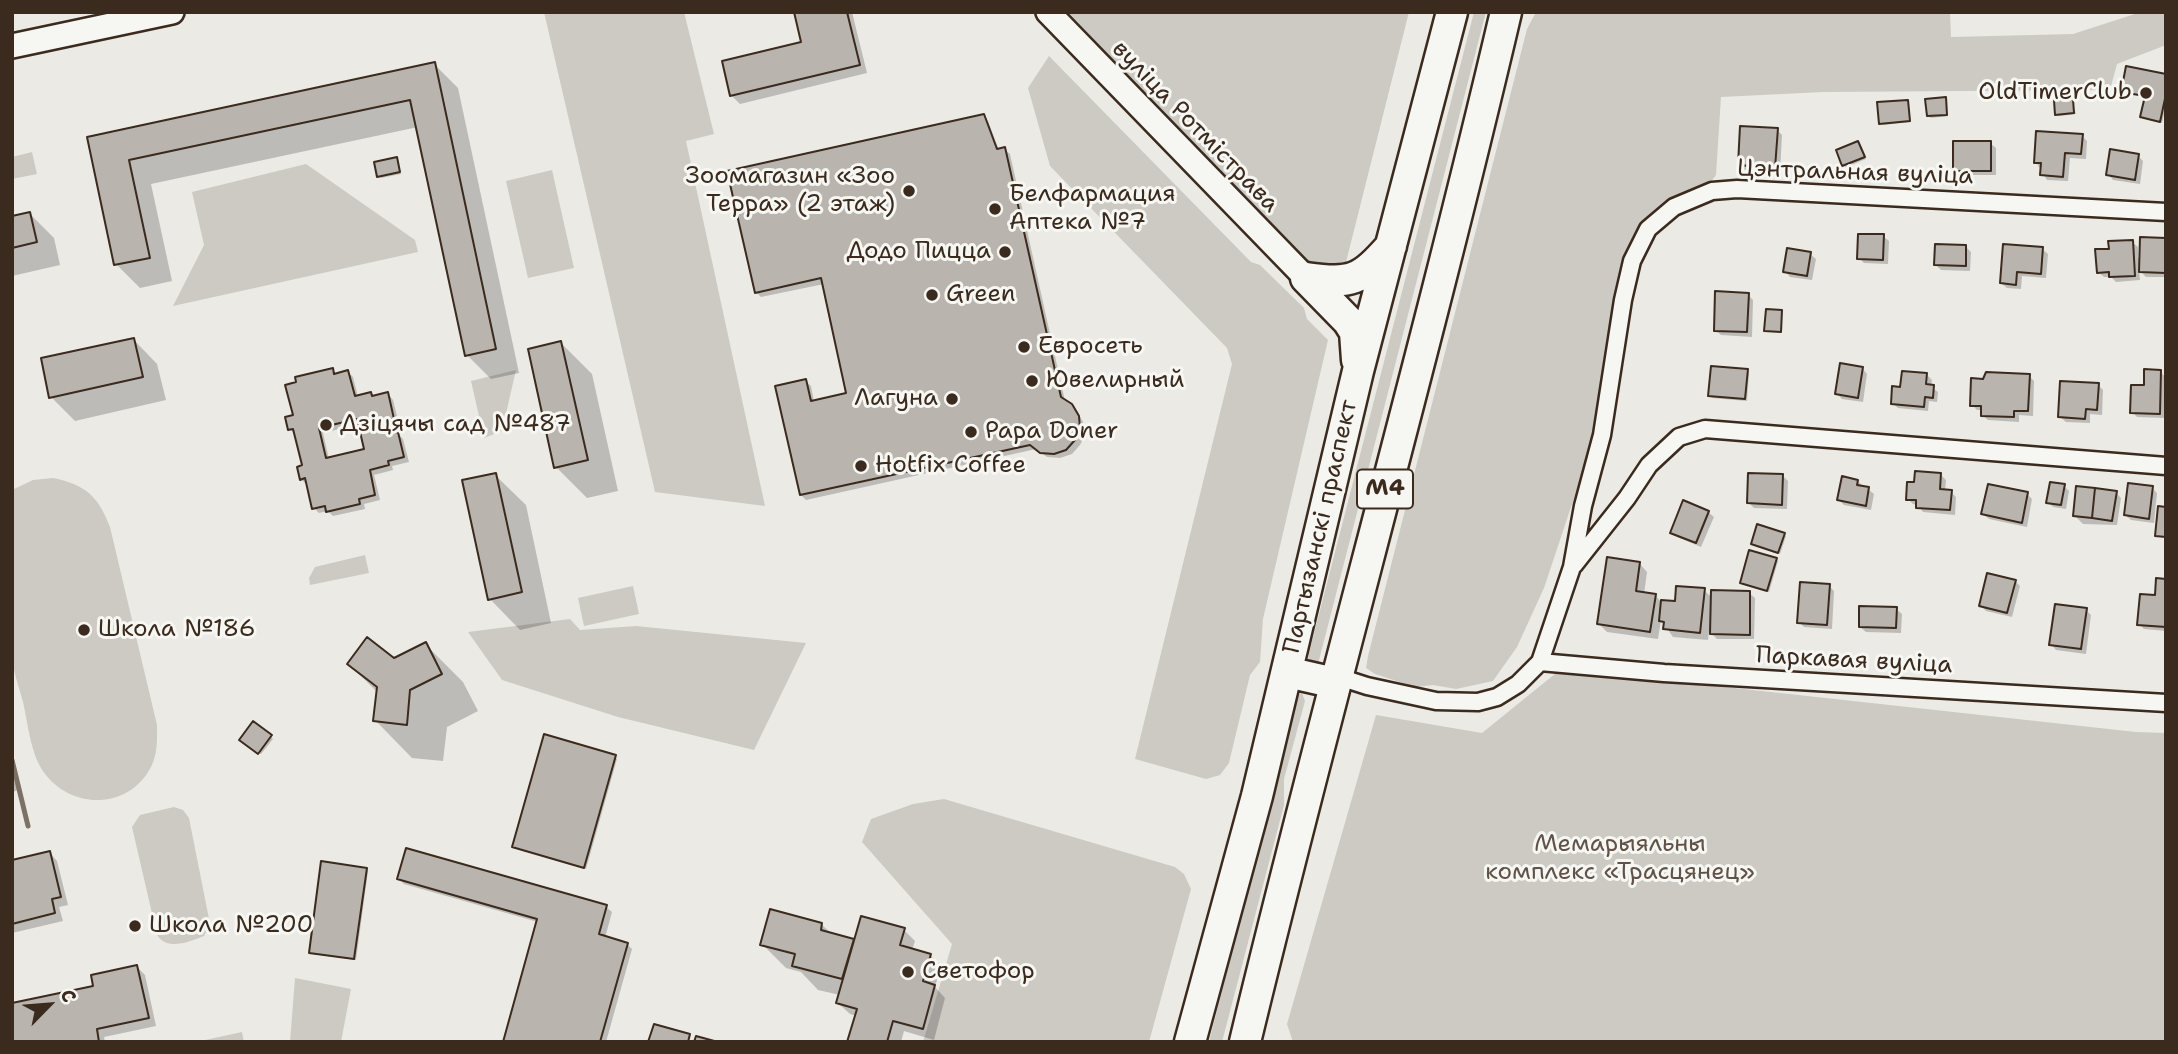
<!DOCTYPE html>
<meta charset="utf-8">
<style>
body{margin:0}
#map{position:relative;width:2178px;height:1054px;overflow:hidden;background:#ebeae5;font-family:"Shantell Sans",sans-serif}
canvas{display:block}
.frame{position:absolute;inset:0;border:14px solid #3b2a1e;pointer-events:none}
.north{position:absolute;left:14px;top:970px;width:70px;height:70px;-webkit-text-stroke:5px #f6f6f2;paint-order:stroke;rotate:65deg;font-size:19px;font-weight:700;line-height:28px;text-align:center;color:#3b2a1e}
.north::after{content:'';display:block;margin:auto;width:24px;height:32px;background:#3b2a1e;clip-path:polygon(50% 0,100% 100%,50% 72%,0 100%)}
</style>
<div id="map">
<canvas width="2178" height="1054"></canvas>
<div class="frame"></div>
<div class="north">С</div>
</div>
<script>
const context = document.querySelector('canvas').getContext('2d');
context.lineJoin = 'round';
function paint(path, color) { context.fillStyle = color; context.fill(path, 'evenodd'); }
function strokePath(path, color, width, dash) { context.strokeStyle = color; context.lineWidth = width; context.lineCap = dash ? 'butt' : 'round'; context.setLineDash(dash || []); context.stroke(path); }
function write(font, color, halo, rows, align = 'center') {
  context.font = font + ' "Shantell Sans",sans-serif'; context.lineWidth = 6; context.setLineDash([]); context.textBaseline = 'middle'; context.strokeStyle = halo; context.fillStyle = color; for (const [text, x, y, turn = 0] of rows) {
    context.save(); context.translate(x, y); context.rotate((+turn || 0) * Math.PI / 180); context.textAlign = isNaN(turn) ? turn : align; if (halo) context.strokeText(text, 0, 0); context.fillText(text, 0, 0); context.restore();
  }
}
paint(new Path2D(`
 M544,12H684L714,134L686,141L765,506L655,492Z
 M1068,12H1409L1343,274L1306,265Z
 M1474,12H1486L1317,668L1308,665L1309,653Z
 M1536,12H1950L1951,37L2073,34L2141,12H2166V45L2117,64L2110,90L1823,92L1721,97L1716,175L1710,183L1678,197L1652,213L1638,230L1622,277L1596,432L1544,588L1517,647L1493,681L1456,689L1433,685L1415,687L1375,674L1366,668L1368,656L1527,29Z
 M1049,56L1251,262L1260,265L1304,308L1307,319L1328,340L1263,619L1260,662L1250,675L1229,763L1220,775L1206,779L1135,759L1232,364L1227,348L1050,166L1028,88Z
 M32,152L37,174L12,179V157Z
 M306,164L415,240L418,252L173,306L204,245L192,192Z
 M552,170L574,268L528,278L506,181Z
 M516,370L502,431L484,438L471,381Z
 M53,478C86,485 98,496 110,527L157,725C157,739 158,753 151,767C124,818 53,807 35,755C29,738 27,720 23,702C19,687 13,671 12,656C9,601 12,545 12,490L33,480Z
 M365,555L369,573L310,585L309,578L315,567Z
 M633,586L639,614L584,626L578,598Z
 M570,619L580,630L636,626L806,643L754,750L618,717L502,680L468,632Z
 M1561,669L2136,732L2166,733V1042H1293L1287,1024L1376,715L1482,733Z
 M1302,693L1305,701L1284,779V805L1222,1042H1209L1296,701L1298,695Z
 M944,799L1175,867L1184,874L1191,889L1149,1042H923L952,944L862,842L871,819L913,804Z
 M174,807L183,810L189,818L210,924L204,936C189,942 167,951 157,935L132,827L140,815Z
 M295,978L351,989L341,1042H290Z
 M242,1032L244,1042H196Z`), '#cdcac4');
paint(new Path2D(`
 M796,12H852L867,73L740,104L731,95L803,43Z
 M434,64L458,88L519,373L491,379L467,355L418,127L151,184L172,281L140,288L116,264L89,138Z
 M2166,76V105L2162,123L2145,119L2142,117L2146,97L2122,91Z
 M1945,99L1948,116L1931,118L1928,116Z
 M2072,100L2076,114L2059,116L2057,114Z
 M1907,101L1911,122L1883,125L1881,123Z
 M983,116L988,121L999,150L1004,149L1010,154L1065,401L1077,411L1083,422L1085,435L1080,445L1072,454L1060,458L1047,457L1036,449L806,500L801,495L805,381L811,386L814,402L848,394L824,284L761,297L756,292Z
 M1777,130L1782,135L1780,172L1745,170L1740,164Z
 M2082,136L2087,141L2086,159L2070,158L2068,181L2047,180L2036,162Z
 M1858,143L1866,159L1846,167L1844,165Z
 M1990,143L1996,148V175H1960L1955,170Z
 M2138,156L2143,161L2140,184L2113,180L2108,174Z
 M396,159L401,174L381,178L379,176Z
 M30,214L54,238L60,265L12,276V218Z
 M1883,236L1889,241L1888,264L1864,263L1859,258Z
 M2166,240V277H2146L2139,270L2140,280L2116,282L2111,277H2104L2098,272L2110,250L2132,242L2138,247V258H2141Z
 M1965,246L1971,252L1970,271L1941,270L1936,265Z
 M2042,249L2048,254L2046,278L2022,276L2021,289L2007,288L2001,283Z
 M1810,254L1816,259L1812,280L1790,277L1785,271Z
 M1748,295L1753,300L1752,337L1721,335L1715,330Z
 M134,340L157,364L166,400L75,421L51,397Z
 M561,343L592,374L618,491L587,498L556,467Z
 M1862,368L1867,374L1863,402L1842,399L1837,394Z
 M332,370L337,375L348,372L353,377L358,397L371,394L375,397L388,394L393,400L399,424L390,426L391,435L398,434L403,439L409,462L392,466L393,470L374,475L380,500L364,504L365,509L333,516L328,511L319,513L314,508L306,484L301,479L304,467L295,434L290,429L295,416ZM360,424L366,450L329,459L323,433Z
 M1747,371L1749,373L1747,401L1712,398L1710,396Z
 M2160,371L2165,377V418L2137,417L2132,412L2146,387Z
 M1927,375L1932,380L1931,387L1938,392L1937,402L1929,401L1928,411L1898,408L1892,403L1902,389Z
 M2029,376L2034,381L2033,416L2019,415V422L1988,420L1982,415V410H1977L1972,405Z
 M2098,385L2103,390L2102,415L2090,414V423L2066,422L2060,417Z
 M495,475L526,505L551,623L520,630L490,599Z
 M1941,475L1946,480L1945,491L1951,492L1956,497L1955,515L1923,512L1918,505L1913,504L1908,499Z
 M1783,476L1788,481L1787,509L1754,508L1749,503Z
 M1857,481L1874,494L1871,510L1844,505L1839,500Z
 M2064,486L2069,491L2066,509L2053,507L2048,502Z
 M2152,488L2157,493L2154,523L2131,520L2125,515Z
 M2116,493L2121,498L2117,525L2083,524L2074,515Z
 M2027,494L2032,499L2027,527L1989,519L1983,514Z
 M1708,512L1714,517L1701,547L1677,537L1672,532Z
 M1784,534L1786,536L1780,554L1753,544Z
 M1776,559L1778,561L1769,592L1742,582Z
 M1639,563L1647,572L1644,594L1655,595L1661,602L1677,603L1704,590L1712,598L1749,593L1755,598L1754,639H1717L1709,631L1708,640L1673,637L1661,620L1658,639L1607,632L1599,624Z
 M2166,580V631L2144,629L2139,624Z
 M2015,581L2020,586L2012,617L1986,611L1981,606Z
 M1829,586L1834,591L1832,629L1804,627L1799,622Z
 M1896,609L1902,614L1901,633L1866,632L1860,627Z
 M2086,610L2091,615L2086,654L2056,650L2051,644Z
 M426,645L463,682L478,711L447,727L443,761L412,758L375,720L378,693L349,664L394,660Z
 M271,737L273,739L261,754L243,742Z
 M615,757L617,759L586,869L514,846Z
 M12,761L19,790L12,792Z
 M49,852L57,861L68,905L59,907L63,921L12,933V861Z
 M366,869L368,871L356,960L313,954L311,952Z
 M399,879L606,907L612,912L605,938L627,944L632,949L606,1042H505L538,922L404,884Z
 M821,924L832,934L855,943L904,930L915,941L912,950L930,955L941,966L935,987L945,998L934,1040L904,1031L901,1042H849L857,1016L850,1014L838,1003L840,995L818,990L801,972L786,968L762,944Z
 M137,967L145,975L156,1026L104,1037L105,1042H12L95,987Z`), '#0003');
strokePath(new Path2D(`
 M12,760L28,826`), '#7c7167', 5);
const building = new Path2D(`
 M794,12H847L860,65L730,96L722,61L801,42Z
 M435,62L496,349L465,356L410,100L129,160L150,258L114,265L87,137Z
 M2126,66L2166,74V94L2160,122L2140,117L2145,96L2121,92Z
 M1946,97L1947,115L1927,116L1925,99Z
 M2073,99L2074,113L2055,115L2054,100Z
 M1908,100L1910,121L1879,124L1877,102Z
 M984,114L997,149L1005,147L1061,397L1072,404L1079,416L1080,429L1075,440L1066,450L1054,454L1040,453L1030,445L800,495L775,386L806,379L811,401L846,393L821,278L755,293L727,171Z
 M1740,126L1778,128L1775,168L1738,165Z
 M2036,131L2083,134L2081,154L2065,153L2063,177L2040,175L2041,163H2034Z
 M1858,141L1865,157L1842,166L1836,150Z
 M1953,141H1991V171H1953Z
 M2110,149L2139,154L2135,180L2106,175Z
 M397,157L400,172L377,177L374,162Z
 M30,212L37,242L12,248V216Z
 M1858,234H1884L1883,260L1857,259Z
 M2140,237L2166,238V273L2139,272Z
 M2133,240L2135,276L2109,277V272L2097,273L2095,249H2109L2108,241Z
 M1935,244L1966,245V266L1934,265Z
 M2003,244L2043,247L2041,274L2017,272L2016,285L2000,283Z
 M1787,248L1811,252L1807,276L1783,272Z
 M1715,291L1749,293L1747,332L1714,331Z
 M1766,309L1782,310L1781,332L1764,331Z
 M134,338L143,377L49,398L41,358Z
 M561,341L588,460L554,468L528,349Z
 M1840,363L1863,367L1858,398L1835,394Z
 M1711,366L1748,369L1745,399L1708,396Z
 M333,368L334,374L348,370L355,396L371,392L372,396L388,392L394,419L385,421L387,427L388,434L398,432L404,457L388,461L389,465L370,470L375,495L359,499L360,504L326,512L325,506L312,509L305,478L300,480L297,467L302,465L293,429L288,430L285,417L293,415L285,385L296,382L295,377ZM357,419L364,449L326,458L319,428Z
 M2144,369L2161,370L2160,414L2130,413L2131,385H2144Z
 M1902,371L1927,373L1926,384L1934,385L1933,398L1925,397L1924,407L1891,404L1892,386L1900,387Z
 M1986,372L2030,374L2028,411H2014V417L1981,416V406H1970L1971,378L1983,379Z
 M2060,381L2099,383L2097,410L2086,409L2085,419L2058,417Z
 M1915,471L1941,473L1940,489L1952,490L1950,510L1916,508V500H1906L1907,482H1914Z
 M496,473L522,592L488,600L462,480Z
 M1748,473L1783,474L1782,505L1747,503Z
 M1842,476L1858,480L1857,485L1869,487L1866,506L1837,500Z
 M2050,482L2065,484L2061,505L2046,503Z
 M2128,483L2153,486L2149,519L2124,515Z
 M1988,484L2028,492L2022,523L1981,514Z
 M2076,486L2095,488L2092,518L2073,516Z
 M2095,488L2117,491L2112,521L2092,518Z
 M1683,500L1709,511L1696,543L1670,533Z
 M2158,506L2166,507V537L2155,536Z
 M1757,524L1785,533L1778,553L1751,544Z
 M1749,550L1777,558L1767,591L1740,583Z
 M1607,557L1640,562L1636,591L1656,594L1650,632L1597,624Z
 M1987,573L2016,580L2007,613L1979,606Z
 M2156,578L2166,579V627L2137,625L2140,594L2155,595Z
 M1800,582L1830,584L1827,625L1797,623Z
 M1676,586L1705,588L1700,633L1663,629L1664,622L1659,621L1661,600L1675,601Z
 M1711,590L1750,591V635L1710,634Z
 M2055,604L2087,608L2081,649L2049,645Z
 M1859,606L1897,607L1896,628L1859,627Z
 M367,637L394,658L426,642L442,674L410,690L407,725L373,721L377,687L347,664Z
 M253,721L272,735L258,754L239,740Z
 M544,734L616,755L584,868L512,847Z
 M406,848L607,905L599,934L628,943L600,1042H503L537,919L397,879Z
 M50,851L61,897L52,899L55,913L12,924V860Z
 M321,861L367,868L354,959L309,953Z
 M770,909L822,923L821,930L854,939L842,979L792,966L795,954L760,945Z
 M861,916L905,928L900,945L931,954L923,981L935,985L923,1029L893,1021L887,1042H847L857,1009L836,1003Z
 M137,965L149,1018L97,1029L99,1042H12V1003L93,986L91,975Z
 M654,1024L690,1034L688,1042H648Z
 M696,1036L718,1042H694Z`);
paint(building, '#bab4ae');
strokePath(building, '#3b2a1e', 2);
const street = new Path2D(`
 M1574,565L1627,498L1649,465L1679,437L1705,429L2166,466
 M1540,662L1664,673L2166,703
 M1336,676L1367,686L1436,701L1478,702L1497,697L1518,684L1540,662L1572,567L1583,506L1602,435L1623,300L1632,261L1648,229L1674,207L1712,191L1737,189L2166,212`);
const secondary = new Path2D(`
 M1048,12L1306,278
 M12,46L172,12`);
const highway = new Path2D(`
 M1306,278L1348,321L1355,332L1357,360
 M1306,278C1352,284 1360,281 1391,246
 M1287,672L1335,683
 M1190,1042L1257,796L1358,371L1452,12
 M1245,1042C1328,698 1425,357 1506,12`);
strokePath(street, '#3b2a1e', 21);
strokePath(secondary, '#3b2a1e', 28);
strokePath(highway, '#3b2a1e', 35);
strokePath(street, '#f6f6f2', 16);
strokePath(secondary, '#f6f6f2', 23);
strokePath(highway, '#f6f6f2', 30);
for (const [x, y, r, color] of [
 [2146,93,7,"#3b2a1e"],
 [909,191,7,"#3b2a1e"],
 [995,209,7,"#3b2a1e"],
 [1005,252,7,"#3b2a1e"],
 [932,295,7,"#3b2a1e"],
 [1024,347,7,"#3b2a1e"],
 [1032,381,7,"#3b2a1e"],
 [952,399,7,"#3b2a1e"],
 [326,425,7,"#3b2a1e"],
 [971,432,7,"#3b2a1e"],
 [861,466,7,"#3b2a1e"],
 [84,630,7,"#3b2a1e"],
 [135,926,7,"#3b2a1e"],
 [908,972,7,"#3b2a1e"]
]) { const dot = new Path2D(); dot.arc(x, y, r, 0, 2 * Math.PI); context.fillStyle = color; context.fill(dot); strokePath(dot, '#f6f6f2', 2.5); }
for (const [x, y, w] of [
 [1385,489,56]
]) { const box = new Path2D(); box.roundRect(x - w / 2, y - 19.5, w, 39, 5); context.fillStyle = '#f6f6f2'; context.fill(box); strokePath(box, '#3b2a1e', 2); }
write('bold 23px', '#3b2a1e', null, [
 ["М4",1385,489]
]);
write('24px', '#3b2a1e', '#f6f6f2', [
 ["OldTimerClub",2132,93,"right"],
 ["Зоомагазин «Зоо",895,177,"right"],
 ["Терра» (2 этаж)",895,205,"right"],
 ["Белфармация",1009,195],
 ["Аптека №7",1009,223],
 ["Додо Пицца",991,252,"right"],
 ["Green",946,295],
 ["Евросеть",1038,347],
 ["Ювелирный",1046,381],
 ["Лагуна",938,399,"right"],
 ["Дзіцячы сад №487",340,425],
 ["Papa Doner",985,432],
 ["Hotfix Coffee",875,466],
 ["Школа №186",98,630],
 ["Школа №200",149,926],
 ["Светофор",922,972]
], 'left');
write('24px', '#3b2a1e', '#f6f6f2', [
 ["вуліца Ротмістрава",1195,127,46],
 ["Цэнтральная вуліца",1855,173,2],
 ["Партызанскі праспект",1321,527,-77],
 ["Паркавая вуліца",1854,661,3]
]);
write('24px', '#605248', '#f6f6f2', [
 ["Мемарыяльны",1620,845],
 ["комплекс «Трасцянец»",1620,873]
]);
</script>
